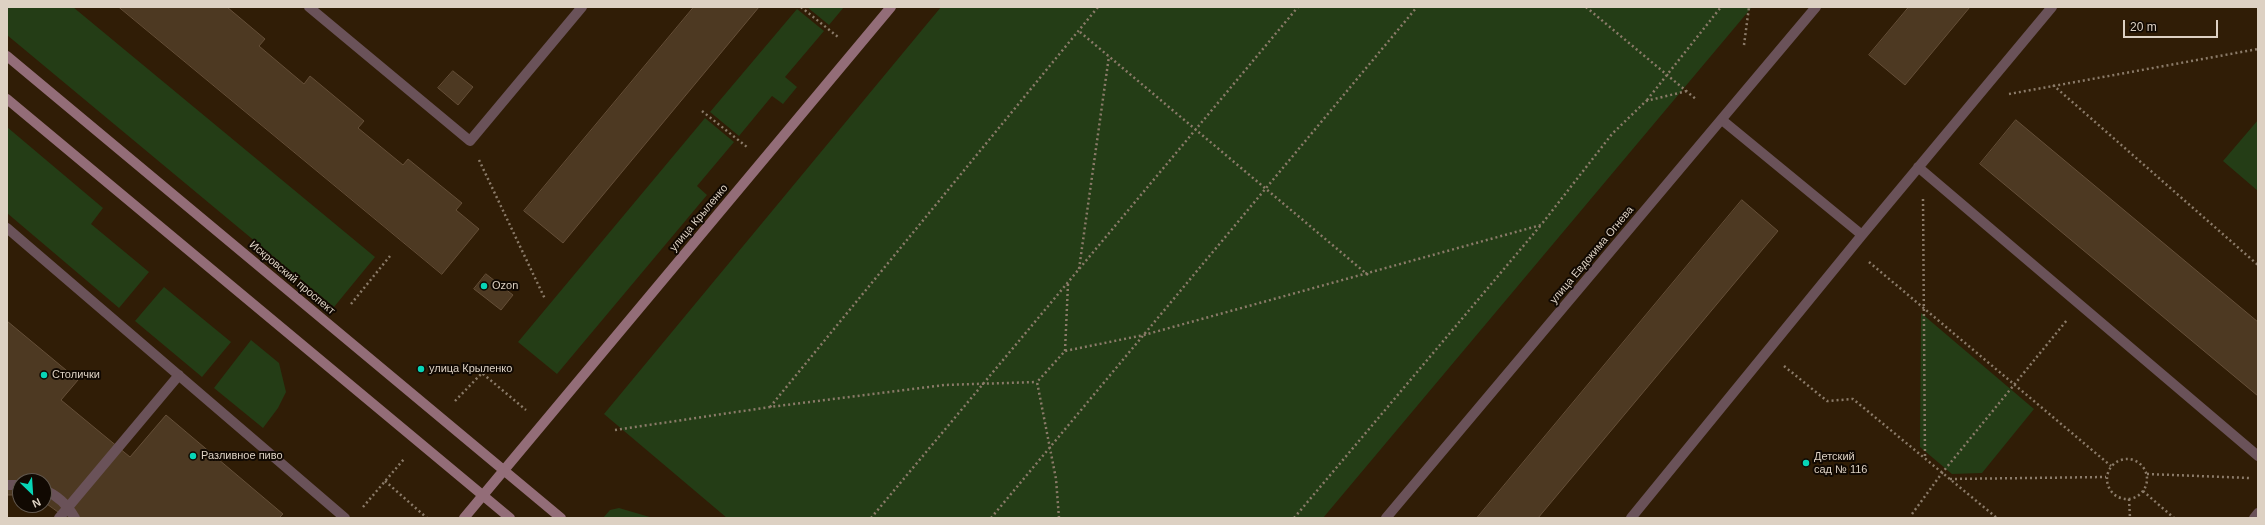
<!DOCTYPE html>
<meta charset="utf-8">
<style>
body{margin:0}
#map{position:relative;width:2265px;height:525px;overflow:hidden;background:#301d06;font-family:Helvetica,sans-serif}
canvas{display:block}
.frame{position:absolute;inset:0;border:8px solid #ddd1c3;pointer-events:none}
.north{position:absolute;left:12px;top:473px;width:40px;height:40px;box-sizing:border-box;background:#110902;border:1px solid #63594f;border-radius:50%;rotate:155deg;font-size:11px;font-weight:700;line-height:16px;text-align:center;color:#ddd1c3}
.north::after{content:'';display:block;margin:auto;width:14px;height:18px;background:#07d5b6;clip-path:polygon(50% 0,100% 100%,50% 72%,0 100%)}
.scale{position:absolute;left:2123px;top:20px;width:95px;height:18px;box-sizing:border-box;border:2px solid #ddd1c3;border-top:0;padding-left:5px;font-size:12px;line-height:14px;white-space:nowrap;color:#ddd1c3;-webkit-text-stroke:3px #110902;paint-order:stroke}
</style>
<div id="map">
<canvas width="2265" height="525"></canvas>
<div class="frame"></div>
<div class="north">N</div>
<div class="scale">20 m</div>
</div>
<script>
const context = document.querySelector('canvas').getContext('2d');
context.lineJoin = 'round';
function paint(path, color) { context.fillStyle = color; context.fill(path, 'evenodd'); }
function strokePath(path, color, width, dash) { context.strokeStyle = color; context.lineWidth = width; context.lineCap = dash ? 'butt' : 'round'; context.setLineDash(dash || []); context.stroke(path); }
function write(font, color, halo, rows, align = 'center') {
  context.font = font + ' Helvetica,sans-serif'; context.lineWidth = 4; context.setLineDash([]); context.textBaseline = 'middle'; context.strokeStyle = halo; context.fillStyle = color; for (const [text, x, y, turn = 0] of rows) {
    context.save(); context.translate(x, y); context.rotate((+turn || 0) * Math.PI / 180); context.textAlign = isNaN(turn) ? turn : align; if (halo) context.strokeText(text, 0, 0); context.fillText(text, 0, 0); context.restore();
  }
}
paint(new Path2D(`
 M7,7H73L375,257L334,307L7,35Z
 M807,7H844L829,25Z
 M941,7H1752L1323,518H727L604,414Z
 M797,9L824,31L785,77L797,87L783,104L772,96L739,136L710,112Z
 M705,118L734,142L697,186L707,195L557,374L518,342Z
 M2258,120V191L2223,161Z
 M7,127L103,208L91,224L149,272L119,308L7,213Z
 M164,287L231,342L202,377L135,321Z
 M1921,313L2034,409L1982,473L1952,474L1920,447Z
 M251,340L279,363L286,392L278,408L263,428L214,388Z
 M619,508L653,518H603L610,510Z`), '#243d16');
const building = new Path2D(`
 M119,7H227L265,39L259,46L304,84L310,76L364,121L358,128L403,165L408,159L462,203L456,210L479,229L442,274Z
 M694,7H759L563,243L524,211Z
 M1909,7H1970L1905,85L1869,55Z
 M453,71L473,87L458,105L438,88Z
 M2016,120L2258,322V396L1980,164Z
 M1742,200L1778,231L1538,518H1477Z
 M486,274L513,295L501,310L474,289Z
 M7,321L78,380L61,400L130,457L166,415L283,514L279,518H62L58,512L44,502V481H20V495H7Z`);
paint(building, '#4d3922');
strokePath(building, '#654f38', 1);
strokePath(new Path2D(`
 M801,7L838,37
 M1586,7L1697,100
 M1080,32L1368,275
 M1744,45L1749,7
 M2053,85L2258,265
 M2009,94L2258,49
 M1647,100L1721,7
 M702,111L747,147
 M479,160L545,299
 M1923,199L1925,458
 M1869,262L2111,466
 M1079,269L1109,56
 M351,304L390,256
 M1065,351L1068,284
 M1784,366L1827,401L1853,399L1997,518
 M455,401L482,373L526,410
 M770,407L1098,7
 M615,430L770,407L944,385L1037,382
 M2107 479a20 20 0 1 1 40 0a20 20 0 1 1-40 0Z
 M2147,474L2250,478
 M1950,479L2106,477
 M385,481L427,518
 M2143,491L2174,518
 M2129,499L2130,518
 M363,507L404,459
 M1912,514L1942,473L2067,320
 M871,518L1298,7
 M991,518L1417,7
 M1059,518L1056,479L1037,382L1065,351L1144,335L1541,225L1612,134L1646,101L1687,91
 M1294,518L1541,225`), '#8b7b69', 2.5, [2, 3]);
strokePath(new Path2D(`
 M309,7L470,141L582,7
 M1722,120L1862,235
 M1918,167L2258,456
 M7,228L345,518
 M7,485H20
 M44,490C57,495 68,506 75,518
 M59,518L179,375
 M1631,518L1862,235L2052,7
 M2254,518L2258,513`), '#6a5259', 10);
strokePath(new Path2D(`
 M1386,518L1816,7`), '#6a5259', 10);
strokePath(new Path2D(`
 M7,56L561,518
 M7,99L510,518
 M464,518L891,7`), '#936d78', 10);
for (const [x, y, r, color] of [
 [484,286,4,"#07d5b6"],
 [421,369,4,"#07d5b6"],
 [44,375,4,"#07d5b6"],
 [193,456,4,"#07d5b6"],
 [1806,463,4,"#07d5b6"]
]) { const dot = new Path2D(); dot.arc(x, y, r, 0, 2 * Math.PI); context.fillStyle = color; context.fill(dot); strokePath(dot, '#110902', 1.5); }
write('11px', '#ddd1c3', '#110902', [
 ["улица Крыленко",699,218,-50],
 ["улица Евдокима Огнева",1592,255,-50],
 ["Искровский проспект",292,278,40]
]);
write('11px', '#ddd1c3', '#110902', [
 ["Ozon",492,286],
 ["улица Крыленко",429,369],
 ["Столички",52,375],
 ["Разливное пиво",201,456],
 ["Детский",1814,457],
 ["сад № 116",1814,470]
], 'left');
</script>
